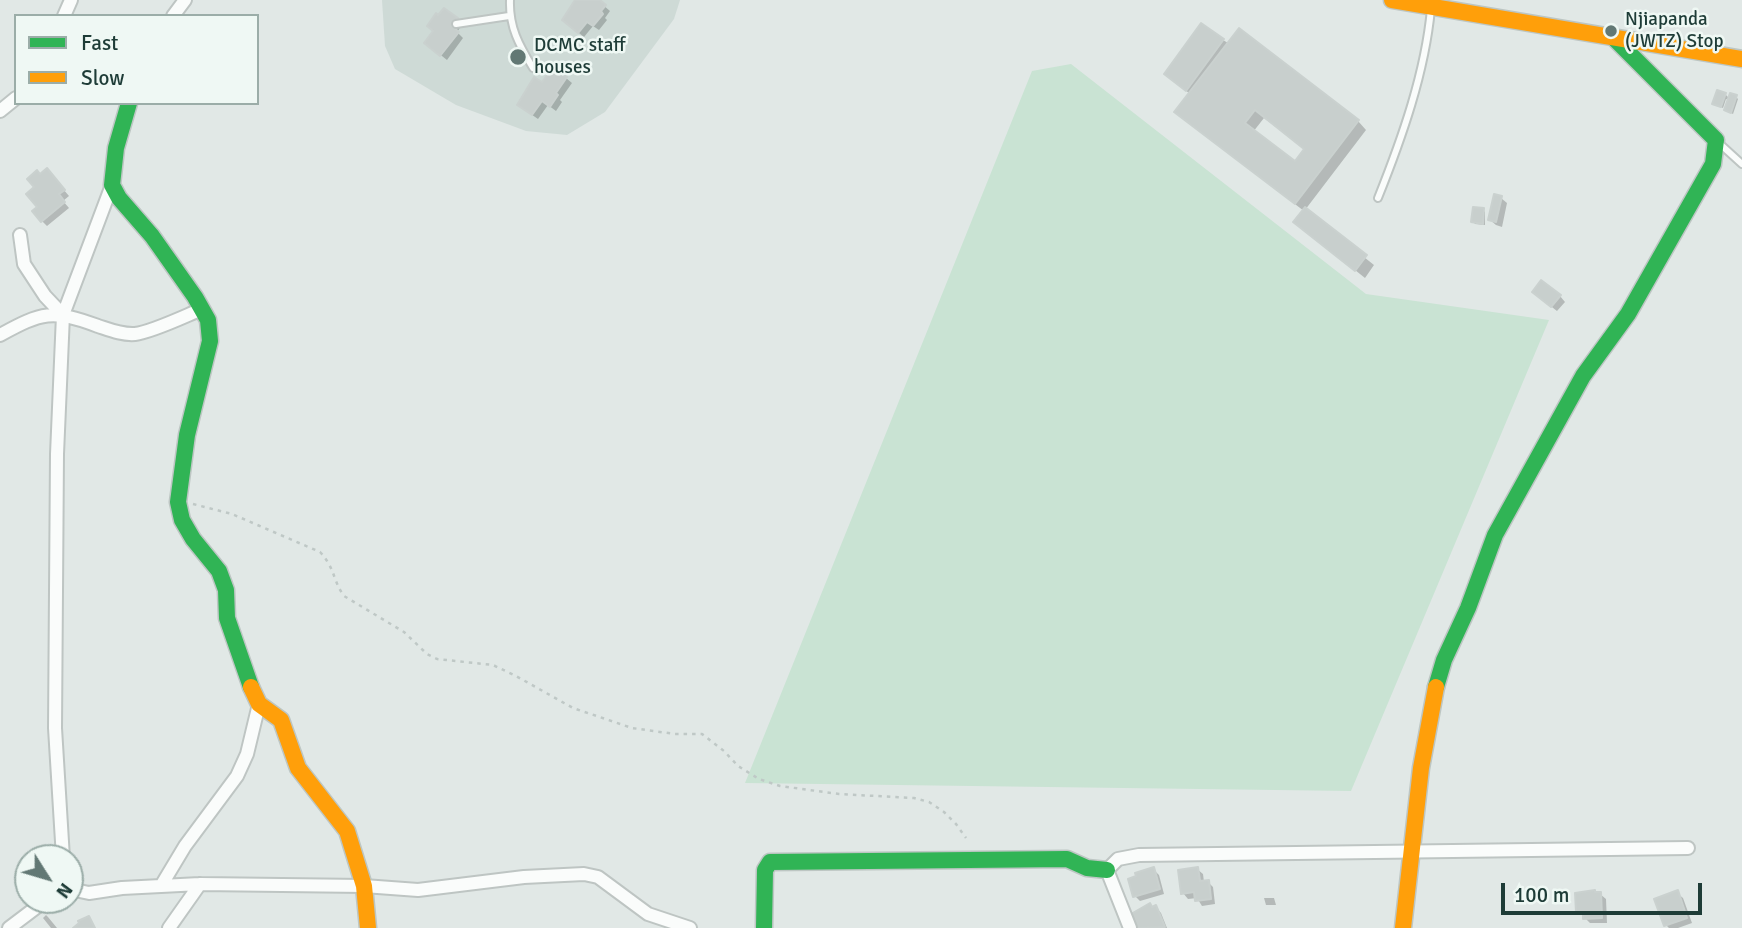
<!DOCTYPE html>
<style>
body{margin:0}
#map{position:relative;width:1742px;height:928px;overflow:hidden;background:#e1e8e6;font-family:Signika,sans-serif}
canvas{display:block}
.legend{position:absolute;left:14px;top:14px;width:245px;height:91px;box-sizing:border-box;background:#eff8f4;border:2px solid #9bada8;margin:0;padding:9px 12px;list-style:none;font-size:21px;color:#1e3c37}
.legend li{display:flex;align-items:center;gap:14px;height:35px}
.legend b{width:35px;border:2px solid #9bada8}
.north{position:absolute;left:14px;top:844px;width:70px;height:70px;box-sizing:border-box;background:#eff8f4;border:2px solid #9bada8;border-radius:50%;rotate:127deg;font-size:19px;font-weight:700;line-height:28px;text-align:center;color:#1e3c37}
.north::after{content:'';display:block;margin:auto;width:24px;height:32px;background:#627874;clip-path:polygon(50% 0,100% 100%,50% 72%,0 100%)}
.scale{position:absolute;left:1501px;top:883px;width:201px;height:32px;box-sizing:border-box;border:4px solid #1e3c37;border-top:0;padding-left:9px;font-size:21px;line-height:24px;white-space:nowrap;color:#1e3c37;-webkit-text-stroke:5px #eff8f4;paint-order:stroke}
</style>
<div id="map">
<canvas width="1742" height="928"></canvas>
<ul class="legend">
<li><b style="height:9px;background:#30b455"></b>Fast</li>
<li><b style="height:9px;background:#ff9f0a"></b>Slow</li>
</ul>
<div class="north">N</div>
<div class="scale">100 m</div>
</div>
<script>
const context = document.querySelector('canvas').getContext('2d');
context.lineJoin = 'round';
function paint(path, color) { context.fillStyle = color; context.fill(path, 'evenodd'); }
function strokePath(path, color, width, dash) { context.strokeStyle = color; context.lineWidth = width; context.lineCap = dash ? 'butt' : 'round'; context.setLineDash(dash || []); context.stroke(path); }
function write(font, color, halo, rows, align = 'center') {
  context.font = font + ' Signika,sans-serif'; context.lineWidth = 5; context.setLineDash([]); context.textBaseline = 'middle'; context.strokeStyle = halo; context.fillStyle = color; for (const [text, x, y, turn = 0] of rows) {
    context.save(); context.translate(x, y); context.rotate((+turn || 0) * Math.PI / 180); context.textAlign = isNaN(turn) ? turn : align; if (halo) context.strokeText(text, 0, 0); context.fillText(text, 0, 0); context.restore();
  }
}
paint(new Path2D(`
 M382,0H680L674,19L605,112L567,135L526,131L456,105L395,69L385,46Z`), '#cedad6');
paint(new Path2D(`
 M1071,64L1366,294L1549,320L1351,791L745,783L1032,71Z`), '#c9e3d3');
paint(new Path2D(`
 M577,0H597L610,11L605,18L607,20L599,30L593,26L584,37L569,25Z
 M457,19L462,25L457,32L463,38L447,60L432,48L435,31Z
 M1223,40L1358,121L1366,130L1305,210L1374,265L1365,278L1295,222L1304,211L1185,120L1190,94L1166,74ZM1264,118L1306,150L1295,164L1253,132Z
 M566,78L572,83L560,100L562,102L556,111L548,105L538,119L525,110Z
 M1725,94L1730,99L1736,97L1738,99L1733,114L1726,110L1729,100L1726,99L1723,108L1716,105Z
 M41,176H52L69,196L63,201L69,208L47,226L42,221L36,187Z
 M1501,198L1507,203L1502,227L1496,225L1490,220Z
 M1483,210L1485,212V225L1475,224L1473,221Z
 M1560,296L1565,302L1557,311L1539,297Z
 M1153,869L1159,875L1164,894L1140,901L1135,896Z
 M1197,869L1203,874L1204,882H1208L1213,887L1215,904L1202,906L1197,898L1188,899L1183,893Z
 M1677,893L1683,898L1692,923L1678,928H1669L1666,925Z
 M1600,894L1606,899L1607,923H1590L1578,911Z
 M1264,898H1274L1276,905H1266Z
 M1156,907L1161,913L1167,928H1138L1133,915Z
 M46,915L48,917L57,928H51L43,918Z`), '#0003');
const building = new Path2D(`
 M575,0H600L606,5L601,11L603,14L593,26L587,22L578,33L562,20Z
 M444,8L458,18L452,26L459,32L440,56L424,43L433,31L427,26L436,13L438,15Z
 M1201,23L1224,39L1186,91L1164,74Z
 M1239,28L1359,120L1295,204L1174,112ZM1255,110L1304,149L1295,161L1245,123Z
 M553,67L567,77L556,93L558,95L550,107L542,101L532,115L517,105L534,77L542,82Z
 M1717,90L1726,93L1721,107L1712,104Z
 M1730,93L1737,95L1731,113L1724,110Z
 M47,168L65,190L59,194L65,202L41,222L32,211L37,207L26,194L34,187L27,179L37,170L40,174Z
 M1494,194L1502,196L1496,222L1488,220Z
 M1305,207L1367,255L1355,271L1293,222Z
 M1473,207L1484,208L1483,224L1471,222Z
 M1541,280L1561,295L1551,307L1532,292Z
 M1154,867L1160,889L1133,897L1128,879L1136,876L1135,873Z
 M1198,867L1200,881L1209,880L1211,899L1195,901L1194,892L1181,894L1178,870Z
 M1595,890V892H1601L1602,918L1583,919V912H1576L1575,893Z
 M1678,890L1687,918L1664,926L1654,899Z
 M1150,903L1152,907L1156,905L1165,927L1136,928L1131,914Z
 M89,916L95,928H73L79,923L78,921Z`);
paint(building, '#c8cfcd');
strokePath(building, '#cad1cf', 2);
const lane = new Path2D(`
 M510,0C509,27 519,45 533,68
 M456,24L509,16
 M1720,144L1742,164
 M1378,198C1402,138 1425,73 1431,9`);
const street = new Path2D(`
 M64,16L71,0
 M173,16L185,0
 M0,111L16,98
 M20,235L24,264L45,296L63,315
 M0,335C42,312 52,309 98,326C110,330 122,335 135,334C152,332 185,316 202,309
 M63,858L55,728L57,454L63,315L112,185
 M161,886L185,846L237,776L247,754L259,704
 M70,889L89,893L122,888L200,884L364,886L418,890L524,877L584,874L598,877L648,914L690,928
 M9,928L46,900
 M169,928L200,884
 M1130,928L1107,870L1118,859L1139,855L1688,848`);
const fast = new Path2D(`
 M129,103L116,148L112,185L119,198L152,236L195,297L208,320L210,341L187,435L178,502L182,520L193,539L219,571L226,590L227,618L251,687
 M1436,687L1444,660L1468,608L1495,535L1583,376L1628,314L1713,164L1716,140L1611,35
 M764,928L765,870L770,862L1067,859L1087,868L1107,870`);
const slow = new Path2D(`
 M1392,0L1742,59
 M251,687L259,704L281,720L298,768L347,831L364,886L368,928
 M1403,928L1421,768L1436,687`);
strokePath(lane, '#bec5c3', 10);
strokePath(street, '#bec5c3', 16);
strokePath(fast, '#bdc6c3', 19);
strokePath(slow, '#bdc6c3', 19);
strokePath(new Path2D(`
 M193,504L232,514L320,552C335,568 333,581 344,596L404,632L427,654L437,659L493,665L516,676L573,708L632,728L675,734H702L724,751L738,766L759,779L780,786L839,794L914,798L929,802L944,812L956,824L966,838`), '#bfc8c6', 2.5, [3.5, 5]);
strokePath(lane, '#fafcfb', 6);
strokePath(street, '#fafcfb', 12);
strokePath(fast, '#30b455', 16);
strokePath(slow, '#ff9f0a', 16);
for (const [x, y, r, color] of [
 [1611,31,7,"#627874"],
 [518,57,9,"#627874"]
]) { const dot = new Path2D(); dot.arc(x, y, r, 0, 2 * Math.PI); context.fillStyle = color; context.fill(dot); strokePath(dot, '#eff8f4', 2.5); }
write('19px', '#1e3c37', '#eff8f4', [
 ["Njiapanda",1625,20],
 ["(JWTZ) Stop",1625,42],
 ["DCMC staff",534,46],
 ["houses",534,68]
], 'left');
</script>
